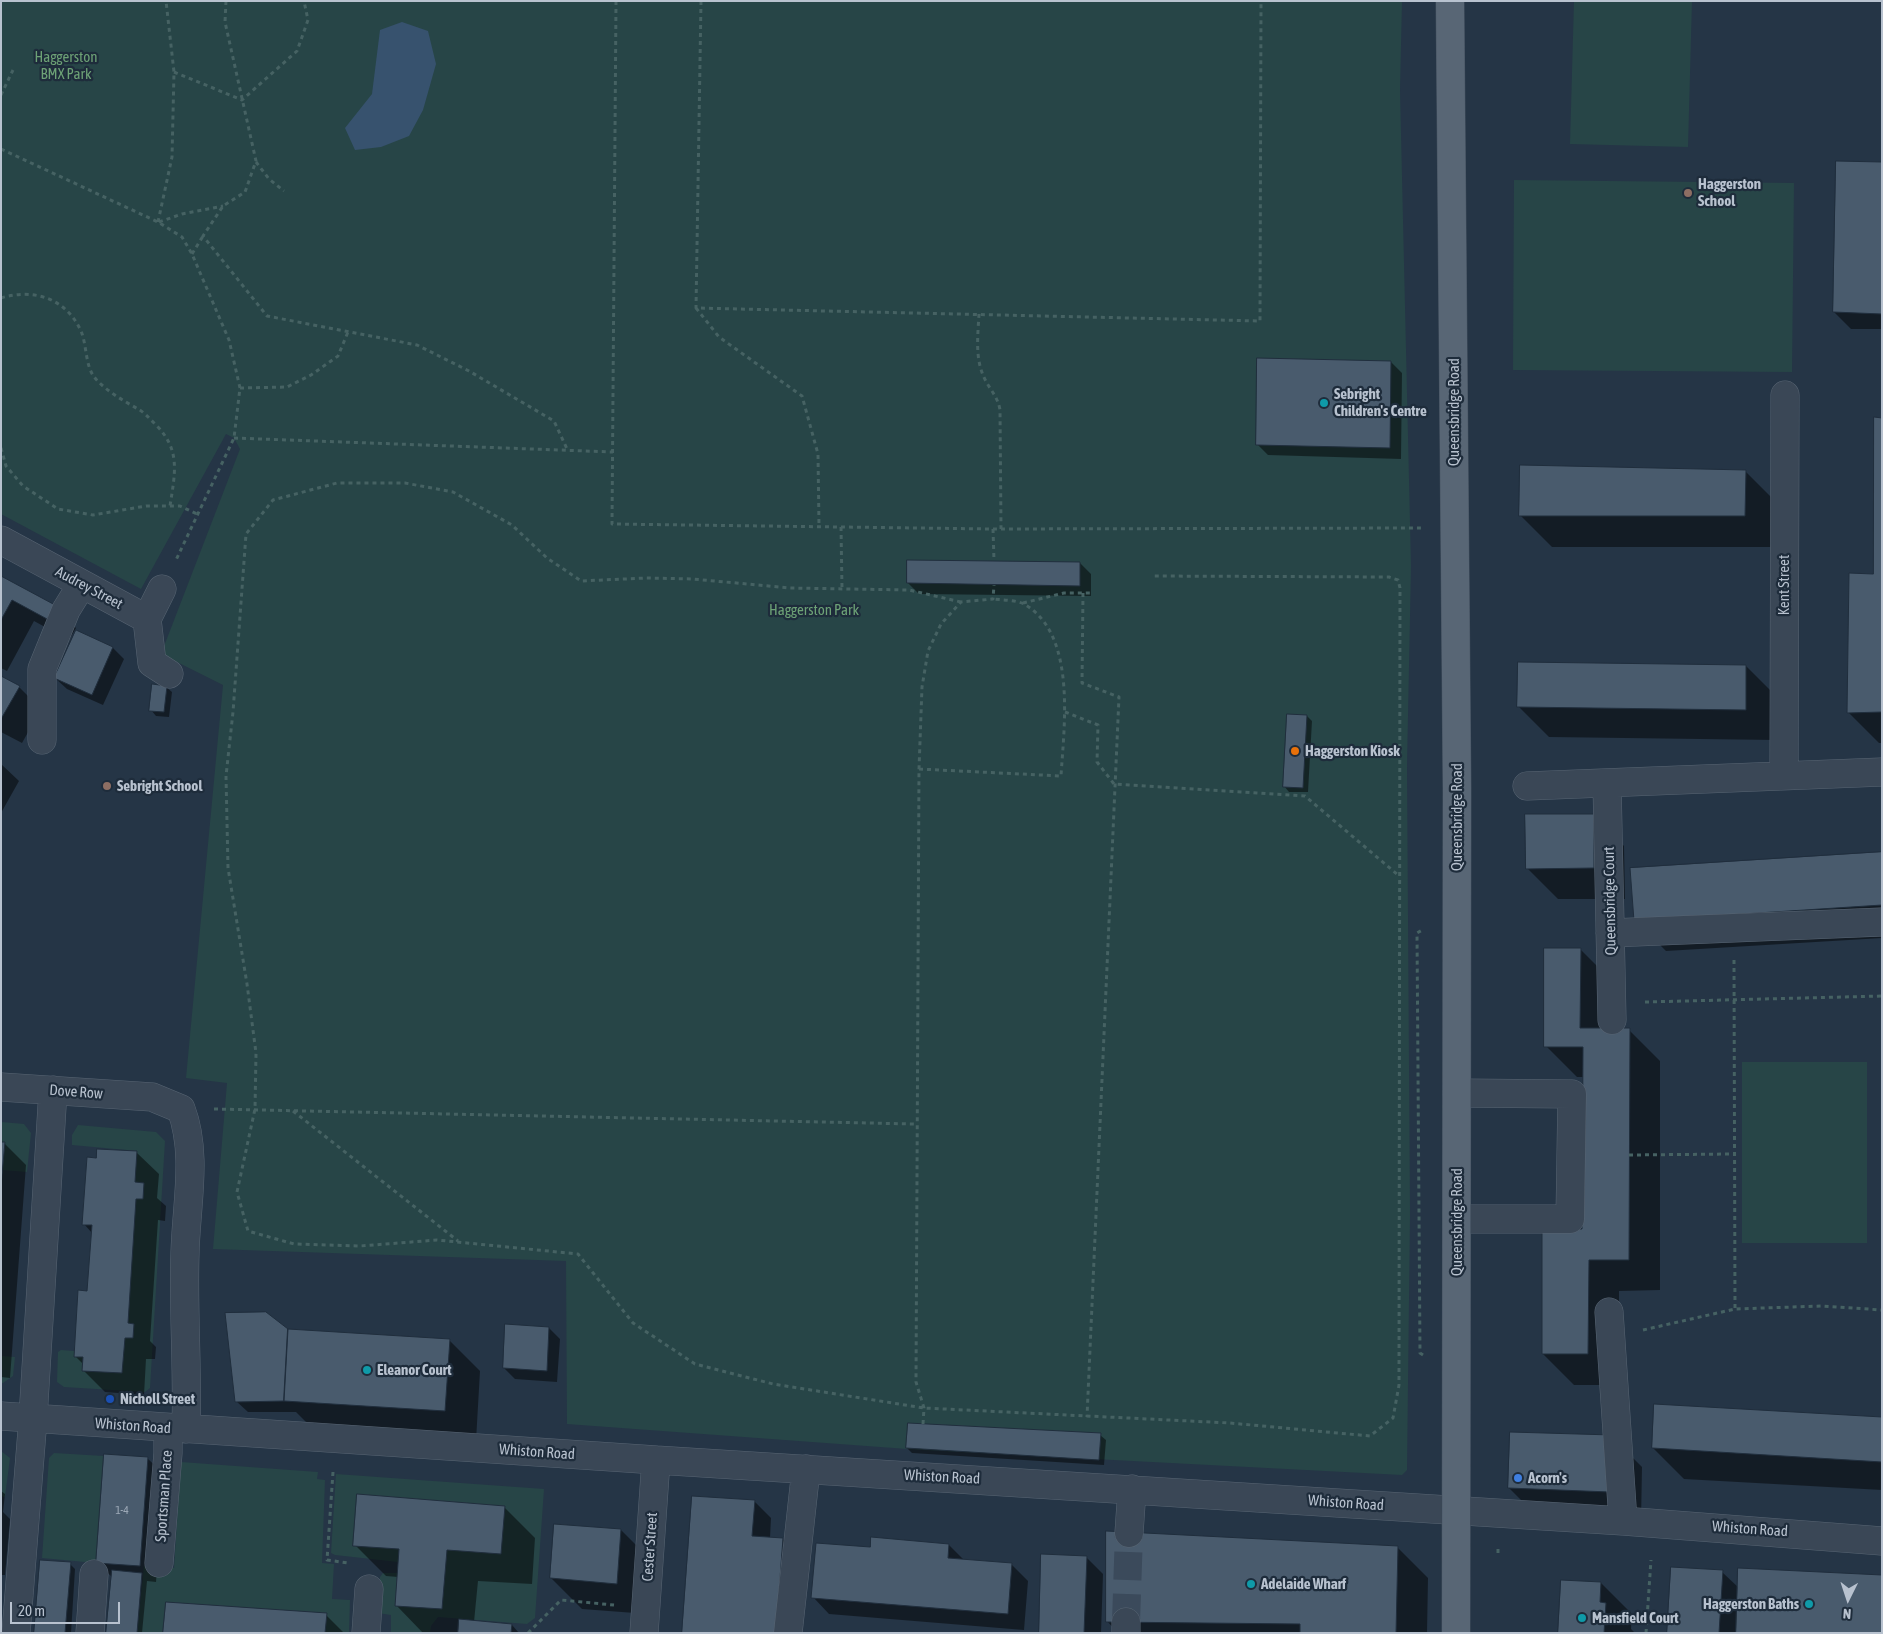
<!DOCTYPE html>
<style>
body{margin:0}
#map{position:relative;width:1883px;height:1634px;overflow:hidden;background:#253546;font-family:"Asap Condensed",sans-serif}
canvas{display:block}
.frame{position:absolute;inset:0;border:2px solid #b8c2cf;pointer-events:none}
.north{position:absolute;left:1823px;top:1574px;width:50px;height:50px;-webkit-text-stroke:4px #1e2c3b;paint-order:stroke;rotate:184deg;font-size:14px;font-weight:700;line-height:20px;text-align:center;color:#b8c2cf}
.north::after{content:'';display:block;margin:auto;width:18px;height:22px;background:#b8c2cf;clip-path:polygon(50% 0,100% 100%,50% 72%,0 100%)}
.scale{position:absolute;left:10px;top:1602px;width:110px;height:22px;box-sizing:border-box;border:2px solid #b8c2cf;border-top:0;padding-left:6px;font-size:15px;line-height:18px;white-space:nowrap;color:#b8c2cf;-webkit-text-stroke:4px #1e2c3b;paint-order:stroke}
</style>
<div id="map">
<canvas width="1883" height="1634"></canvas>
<div class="frame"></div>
<div class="north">N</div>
<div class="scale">20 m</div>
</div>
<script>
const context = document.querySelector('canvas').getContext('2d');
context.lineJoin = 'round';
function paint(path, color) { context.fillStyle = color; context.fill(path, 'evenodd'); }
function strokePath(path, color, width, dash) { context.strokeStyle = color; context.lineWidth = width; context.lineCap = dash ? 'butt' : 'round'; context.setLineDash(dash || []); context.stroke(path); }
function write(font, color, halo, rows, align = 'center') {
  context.font = font + ' "Asap Condensed",sans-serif'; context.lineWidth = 4.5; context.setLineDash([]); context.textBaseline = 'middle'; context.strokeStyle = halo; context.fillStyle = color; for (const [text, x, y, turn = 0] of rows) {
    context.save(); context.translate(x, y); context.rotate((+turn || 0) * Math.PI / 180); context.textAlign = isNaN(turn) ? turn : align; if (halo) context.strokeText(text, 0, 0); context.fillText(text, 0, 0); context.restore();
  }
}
paint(new Path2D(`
 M1,1H1402L1400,90L1411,566L1407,766L1410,1214L1407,1470L1402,1475L921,1450L567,1424L566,1261L213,1249L227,1083L186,1078L223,685L161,654L240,449L234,438L226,434L141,589L1,514Z
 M1574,1H1692L1688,147L1570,144Z
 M1514,180L1794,183L1792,372L1513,370Z
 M1742,1062H1867V1243H1742Z
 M1,1122L24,1124L31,1133L27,1172L2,1170L4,1142H1Z
 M78,1125L156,1132L165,1141L150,1388L145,1392L64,1387L57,1382L58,1352L61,1350L74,1351V1357H83L82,1371L122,1373L125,1338H133L134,1324L128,1323L136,1199H143L144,1183L135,1182L137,1151L72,1145V1135Z
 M1,1356L15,1357L13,1376L3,1383H1Z
 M1,1451L10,1458L5,1497L1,1496Z
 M54,1453L104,1456L96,1563L42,1558L49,1458Z
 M181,1462L318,1472L317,1479L325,1480L322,1563L334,1564L332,1599L350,1600L349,1633H325L326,1613L166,1602L163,1633H137L144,1566L174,1568Z
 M336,1474L544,1489L535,1618L527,1624L438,1617L431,1626L430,1633H391V1615L378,1613L380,1577L383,1573H397L395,1606L442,1609L447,1550L501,1554L505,1506L399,1549L398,1562L335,1555L331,1553Z`), '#274547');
paint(new Path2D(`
 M402,22L428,31L436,64L423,110L409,136L381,147L355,150L345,128L372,94L380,30Z`), '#37526e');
paint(new Path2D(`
 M1882,163V329H1851L1834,312Z
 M1391,362L1402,373L1401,459L1268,455L1257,444Z
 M1882,419V743H1879L1848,712L1874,575Z
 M1745,471L1776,502V547H1552L1521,516Z
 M1080,563L1091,574V596L919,594L908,583Z
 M1,577L54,606L76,628L69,640L34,621L7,671L1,668Z
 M76,631L113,648L124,659L103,705L67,689L55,678Z
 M1746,666L1777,697L1776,740L1549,737L1518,706Z
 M1,677L19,687L41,709L22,743L1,732Z
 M166,687L172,692L169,717L156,716L151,710Z
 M1307,716L1312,721L1308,792H1289L1284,786Z
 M1,764L19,781L1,813Z
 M1593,815L1624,846L1625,899H1558L1527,868Z
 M1882,853V938L1666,951L1635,920Z
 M1580,949L1611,980V1030H1629L1660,1061V1290L1619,1291V1385H1574L1543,1354L1584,1230V1077H1577L1546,1046Z
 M1,1143H4L26,1165L10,1378L1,1377Z
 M137,1153L159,1174L157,1198L166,1206L165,1221L158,1220L150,1341L156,1347L155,1359H146L144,1395L105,1392L83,1370V1364L75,1356L88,1292L92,1233L84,1224L97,1159Z
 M549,1328L560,1339L557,1382L515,1379L504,1368Z
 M288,1330L449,1340L480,1371L476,1441L316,1432L296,1412H248L236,1401Z
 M1882,1418V1490L1684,1479L1653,1448Z
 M1100,1435L1106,1440L1104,1465L912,1453L907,1448Z
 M1611,1436L1642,1467L1641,1522L1540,1519L1509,1488Z
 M147,1458L164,1474L156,1582L147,1581L142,1633H107L112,1577L97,1563Z
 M1,1491L5,1494L3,1512L10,1519L5,1575H1Z
 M754,1501L771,1518L770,1538L783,1539L799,1556L793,1633H683Z
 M504,1507L535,1538L532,1584L478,1581L474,1622L512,1625L519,1633H423L396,1605L398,1577L386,1576L355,1545Z
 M621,1530L652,1561L648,1614L582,1609L551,1578Z
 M949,1545L964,1560L1012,1565L1028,1581L1024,1630L829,1614L813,1597L871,1549Z
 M1397,1547L1428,1578L1427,1633H1118L1107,1621Z
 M1086,1557L1103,1574L1101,1633H1040Z
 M70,1564L75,1569L71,1633H36Z
 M1722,1572L1739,1588L1882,1633H1668Z
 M1601,1583L1632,1614L1631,1629L1635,1633H1559Z
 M326,1615L344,1633H165Z`), '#0007');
const building = new Path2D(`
 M1836,161L1882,162V314L1833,312Z
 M1257,358L1391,361L1390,448L1256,445Z
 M1874,417L1882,418V712L1847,713L1849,573L1873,574Z
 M1520,465L1746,470L1745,516H1519Z
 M907,560L1080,562V586L907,583Z
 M1,576L55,605L47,619L12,600L1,620Z
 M76,630L113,647L92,695L54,678Z
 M1518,662L1746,665V710L1517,707Z
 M1,676L20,686L1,719Z
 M152,684L167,686L164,712L149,711Z
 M1287,714L1307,715L1303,788L1283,787Z
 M1525,814H1594V868L1526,869Z
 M1882,852V905L1634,921L1630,868Z
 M1544,948H1581L1580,1028H1630L1629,1260H1589L1588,1354H1542V1228L1582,1229L1583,1047H1544Z
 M1,1142H5L1,1186Z
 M97,1149L137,1151L135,1182L144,1183L143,1199H136L128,1323L134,1324L133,1338H125L122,1373L82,1371L83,1357H74L78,1290L87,1291L92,1225H82L87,1157L96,1158Z
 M266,1312L288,1329L284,1401L235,1402L225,1313Z
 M505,1324L549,1327L547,1371L503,1368Z
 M288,1329L450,1339L445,1411L284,1401Z
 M1654,1404L1882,1417V1462L1652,1448Z
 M908,1423L1101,1433L1099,1460L906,1448Z
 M1510,1432L1612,1435L1610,1492L1508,1488Z
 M104,1454L148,1457L140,1566L96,1563Z
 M357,1494L505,1506L501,1554L447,1550L442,1609L395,1606L399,1549L353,1546Z
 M692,1496L755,1500L752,1536L783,1538L776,1633H682Z
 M554,1524L621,1529L617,1584L550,1578Z
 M1106,1531L1398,1546L1396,1633H1300V1624L1106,1622Z
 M871,1537L949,1544L948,1558L1012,1563L1008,1614L811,1598L816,1543L870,1547Z
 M1041,1554L1087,1556L1084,1633H1039Z
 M40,1560L71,1562L65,1633H34Z
 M1671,1567L1723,1570L1719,1633H1667Z
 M1738,1568L1882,1575V1633H1736Z
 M112,1570L142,1573L137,1633H106Z
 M1561,1580L1601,1582L1600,1602L1606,1603L1604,1633H1558Z
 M166,1602L327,1613L325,1633H163Z
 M459,1619L512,1624L511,1633H458Z`);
paint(building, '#495b6d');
strokePath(building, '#202e3d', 1);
strokePath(new Path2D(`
 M1126,1622L1129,1533`), '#3b4a5b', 28, [28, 14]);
const minor = new Path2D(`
 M1,540L147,619L162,589
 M147,619L152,663L169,674
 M42,740V669L66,610L82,584
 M1784,775L1785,395
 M1607,783L1612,1020
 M1527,786L1882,772
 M1610,933L1882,922
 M1,1087L152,1097L181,1109C198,1154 186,1206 185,1253C183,1312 188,1370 186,1429
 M1457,1219H1570L1572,1094L1457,1093
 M1609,1312L1623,1521
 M1,1416L656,1460L1623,1521L1882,1541
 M1129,1533L1132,1489
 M159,1563L168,1453V1429
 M16,1633L33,1418L53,1090
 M90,1633L94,1574
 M366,1633L369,1589
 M644,1633L656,1460
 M788,1633L806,1469
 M1126,1633V1622`);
const major = new Path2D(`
 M1450,1L1457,789L1456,1633`);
strokePath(minor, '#586573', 29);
strokePath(major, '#43505f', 29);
strokePath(new Path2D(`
 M226,1L225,22L256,161L245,192L223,206L203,236L267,316L417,345L469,371L554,421L568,451
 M616,1L612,524L993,529L1421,528
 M701,1L696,308L1260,321L1261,1
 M174,72L242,100L297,51L308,20L304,1
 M1,95L13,70
 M1,149L158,222L182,237L192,254L229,340L240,388L234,438L176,560
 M256,162L269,179L284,191
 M158,222L172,157L174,72L166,1
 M159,222L182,214L223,206
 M192,254L203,236
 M1,298C33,288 66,298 81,331C87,345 85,366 95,378C106,391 124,401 138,409C145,413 150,419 156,425C181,450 175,473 170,506
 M696,308L719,337L802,396L818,454L819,526
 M979,314C978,334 975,356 983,375C988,388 998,396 1000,410L1001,529
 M240,388L287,387L311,375L338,356L348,332
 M234,438L613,452
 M1,448L6,466L23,486L58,509L93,515L146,506H180L197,514
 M841,527L842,589
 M993,529L994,561
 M1083,593L1082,683L1119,697L1087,1417
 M961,602L909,590L790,588L693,579L646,578L581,581L547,558L512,525L453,492L405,483H337L273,500L246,534L233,712L226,776L228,868L247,984L256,1053L255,1109L237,1192L248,1231L294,1244L360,1246L437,1240L578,1254L633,1323L695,1364L773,1384L924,1408L1230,1423L1370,1436L1393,1418L1399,1385L1400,588L1398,580L1389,577L1152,576
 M1023,603L1064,593H1093
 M1065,712L1098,725L1097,762L1114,784L1305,796L1398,875
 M919,769L1061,776C1064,726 1077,634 1024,604C1016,600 1002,600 993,599
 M1734,960L1735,1309
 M1645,1002L1882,996
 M214,1109L915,1124
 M293,1111L458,1241
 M1629,1155L1734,1154
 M1643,1330L1735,1309L1821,1306L1882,1310
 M1423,1355L1420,1353L1417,933L1424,929
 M923,1424L924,1408L916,1382L919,769L922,687L928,651L941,624L961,602L993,599L994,585
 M333,1472L327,1560L348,1563
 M1498,1553V1545
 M528,1633L561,1600L614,1605
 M1646,1633L1651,1560`), '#466263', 3, [4, 4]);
strokePath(minor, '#3a4756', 28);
strokePath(major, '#586675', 28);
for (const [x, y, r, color] of [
 [1688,193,5,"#8d6e63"],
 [1324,403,5,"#0f9aa8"],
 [1295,751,5,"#e8710a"],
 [107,786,5,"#8d6e63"],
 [367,1370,5,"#0f9aa8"],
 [110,1399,5,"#1a4fb4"],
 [1518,1478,5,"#3f7fe0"],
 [1251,1584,5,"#0f9aa8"],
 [1809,1604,5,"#0f9aa8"],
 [1582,1618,5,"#0f9aa8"]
]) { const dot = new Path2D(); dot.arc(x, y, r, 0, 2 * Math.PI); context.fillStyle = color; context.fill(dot); strokePath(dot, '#1e2c3b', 2); }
write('12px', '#9ca8b6', null, [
 ["1-4",122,1510]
]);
write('15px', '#6da276', '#1e2c3b', [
 ["Haggerston",66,57],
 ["BMX Park",66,74],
 ["Haggerston Park",814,610]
]);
write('bold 15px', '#b8c2cf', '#1e2c3b', [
 ["Haggerston",1698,184],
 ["School",1698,201],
 ["Sebright",1334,394],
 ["Children's Centre",1334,411],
 ["Haggerston Kiosk",1305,751],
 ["Sebright School",117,786],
 ["Eleanor Court",377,1370],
 ["Nicholl Street",120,1399],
 ["Acorn's",1528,1478],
 ["Adelaide Wharf",1261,1584],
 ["Haggerston Baths",1799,1604,"right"],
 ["Mansfield Court",1592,1618]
], 'left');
write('15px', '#b8c2cf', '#1e2c3b', [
 ["Queensbridge Road",1454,412,-90],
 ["Kent Street",1784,585,-90],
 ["Audrey Street",89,588,28],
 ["Queensbridge Road",1457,817,-90],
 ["Queensbridge Court",1610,901,-91],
 ["Dove Row",76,1092,4],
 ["Queensbridge Road",1457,1222,-90],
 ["Whiston Road",133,1426,4],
 ["Whiston Road",537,1452,4],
 ["Whiston Road",942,1477,3],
 ["Sportsman Place",164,1496,-86],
 ["Whiston Road",1346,1503,4],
 ["Whiston Road",1750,1529,4],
 ["Cester Street",650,1547,-86]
]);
</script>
